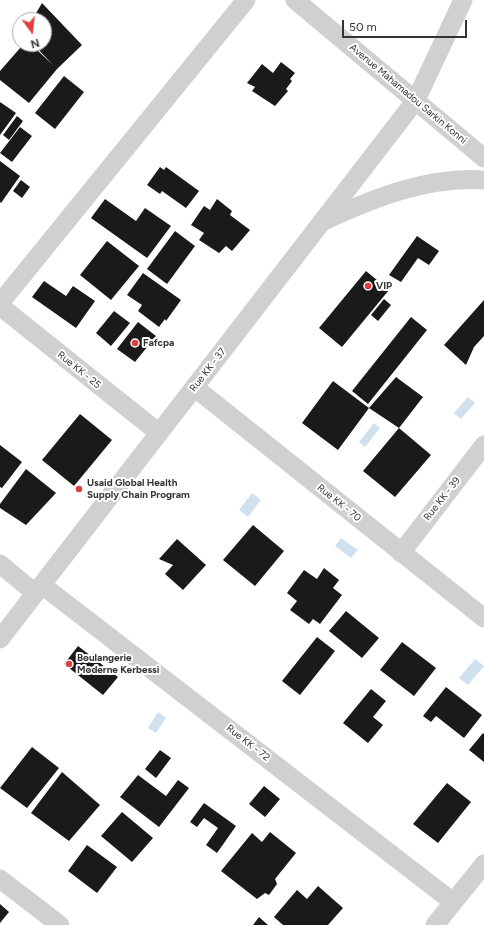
<!DOCTYPE html>
<style>
body{margin:0}
#map{position:relative;width:484px;height:925px;overflow:hidden;background:#fff;font-family:Figtree,sans-serif}
canvas{display:block}
.north{position:absolute;left:12px;top:12px;width:40px;height:40px;box-sizing:border-box;background:#fff;border:1px solid #adadad;border-radius:50%;rotate:165deg;font-size:11px;font-weight:700;line-height:16px;text-align:center;color:#333}
.north::after{content:'';display:block;margin:auto;width:14px;height:18px;background:#df3f41;clip-path:polygon(50% 0,100% 100%,50% 72%,0 100%)}
.scale{position:absolute;left:342px;top:20px;width:125px;height:18px;box-sizing:border-box;border:2px solid #333;border-top:0;padding-left:5px;font-size:12px;line-height:14px;white-space:nowrap;color:#333;-webkit-text-stroke:3px #fff;paint-order:stroke}
</style>
<div id="map">
<canvas width="484" height="925"></canvas>
<div class="north">N</div>
<div class="scale">50 m</div>
</div>
<script>
const context = document.querySelector('canvas').getContext('2d');
context.lineJoin = 'round';
function paint(path, color) { context.fillStyle = color; context.fill(path, 'evenodd'); }
function strokePath(path, color, width, dash) { context.strokeStyle = color; context.lineWidth = width; context.lineCap = dash ? 'butt' : 'round'; context.setLineDash(dash || []); context.stroke(path); }
function write(font, color, halo, rows, align = 'center') {
  context.font = font + ' Figtree,sans-serif'; context.lineWidth = 4; context.setLineDash([]); context.textBaseline = 'middle'; context.strokeStyle = halo; context.fillStyle = color; for (const [text, x, y, turn = 0] of rows) {
    context.save(); context.translate(x, y); context.rotate((+turn || 0) * Math.PI / 180); context.textAlign = isNaN(turn) ? turn : align; if (halo) context.strokeText(text, 0, 0); context.fillText(text, 0, 0); context.restore();
  }
}
paint(new Path2D(`
 M468,397L475,403L461,419L454,413Z
 M374,423L380,428L365,447L359,442Z
 M252,493L261,500L248,517L239,510Z
 M341,538L358,550L351,558L335,546Z
 M475,659L484,666L468,685L459,678Z
 M158,712L166,718L156,733L148,728Z`), '#d0e0ed');
paint(new Path2D(`
 M42,3L82,45L57,69L29,103L0,80V71L21,47L25,50L29,47L34,52L37,50L53,65L33,44H44V20H32Z
 M281,62L295,73L290,79L292,81L286,89L288,91L275,106L252,91L255,87L247,83L262,64L273,73Z
 M64,76L84,92L55,129L35,113Z
 M0,102L16,113L0,135Z
 M17,116L23,121L9,140L3,135Z
 M20,127L32,136L12,162L0,153Z
 M0,161L20,176L1,203L0,202Z
 M160,167L164,170L166,167L199,191L186,208L162,191L160,194L147,185Z
 M21,180L30,187L22,198L13,191Z
 M105,199L136,221L145,208L171,226L147,258L91,218Z
 M217,199L232,211L230,215L250,230L232,251L226,246L219,253L199,240L204,233L191,225L204,206L210,210Z
 M175,231L195,246L167,284L147,269Z
 M417,236L439,251L429,265L418,258L401,282L389,275Z
 M107,241L139,266L111,300L80,275Z
 M366,271L389,290L342,347L319,328Z
 M143,273L181,300L166,321L165,319L159,327L138,311L142,305L127,295Z
 M44,281L66,296L73,286L95,301L76,328L32,297Z
 M384,299L391,305L378,321L371,315Z
 M484,300V336L474,347L466,365L444,345Z
 M114,311L130,323L111,346L96,333Z
 M411,317L427,330L368,404L352,391Z
 M138,322L156,336L135,362L117,349Z
 M396,377L423,397L399,428L431,455L395,497L363,471L399,428L369,408L338,450L302,423L333,381L369,408Z
 M80,414L112,440L74,486L42,460Z
 M0,445L22,462L2,488L0,487Z
 M26,469L56,493L26,525L0,508V504Z
 M253,525L284,551L255,586L223,560Z
 M177,539L206,565L183,590L165,574L173,565L159,559Z
 M324,568L339,580L333,588L342,595L320,624L313,619L309,624L290,610L297,601L287,593L304,570L317,579Z
 M346,611L379,638L362,658L329,631Z
 M317,637L335,651L300,695L282,681Z
 M402,642L436,668L414,696L380,670Z
 M78,646L118,677L103,695L64,664Z
 M446,687L482,715L464,738L436,716L431,722L423,716Z
 M371,689L386,701L373,717L383,725L368,743L343,723Z
 M483,733L484,734V762L469,750Z
 M32,747L59,768L27,808L0,788Z
 M160,750L171,758L156,778L145,769Z
 M62,772L100,805L69,841L31,813Z
 M138,775L166,796L178,780L189,788L159,827L120,797Z
 M447,783L471,802L438,843L413,824Z
 M264,786L280,799L265,817L249,804Z
 M204,803L236,826L217,853L206,845L218,828L204,818L197,827L190,822Z
 M122,812L153,838L132,862L101,836Z
 M270,832L296,853L275,879L277,884L269,895L265,893L257,899L221,871L252,833L262,842Z
 M87,845L117,867L97,893L68,871Z
 M318,886L343,908L328,925H283L274,917L297,890L307,899Z
 M0,904L9,912L0,923Z
 M259,917L268,925H253Z`), '#1a1a1a');
strokePath(new Path2D(`
 M295,0L484,158
 M326,220C374,198 429,176 484,180
 M0,303L246,0
 M0,306L159,433
 M194,387L484,618
 M401,553L484,445
 M0,564L35,593
 M42,585L453,902
 M0,639L416,100L463,0
 M0,879L60,925
 M435,925L484,864`), '#d0d0d0', 19);
for (const [x, y, r, color] of [
 [368,286,4,"#df3f41"],
 [135,343,4,"#df3f41"],
 [79,489,4,"#df3f41"],
 [69,664,4,"#df3f41"]
]) { const dot = new Path2D(); dot.arc(x, y, r, 0, 2 * Math.PI); context.fillStyle = color; context.fill(dot); strokePath(dot, '#fff', 1.5); }
write('10px', '#333', '#fff', [
 ["Avenue Mahamadou Sarkin Konni",408,94,40],
 ["Rue KK - 25",79,370,39],
 ["Rue KK - 37",208,370,-52],
 ["Rue KK - 39",442,499,-52],
 ["Rue KK - 70",339,503,39],
 ["Rue KK - 72",248,743,38]
]);
write('bold 10px', '#333', '#fff', [
 ["VIP",376,286],
 ["Fafcpa",143,343],
 ["Usaid Global Health",87,483],
 ["Supply Chain Program",87,495],
 ["Boulangerie",77,658],
 ["Moderne Kerbessi",77,670]
], 'left');
</script>
